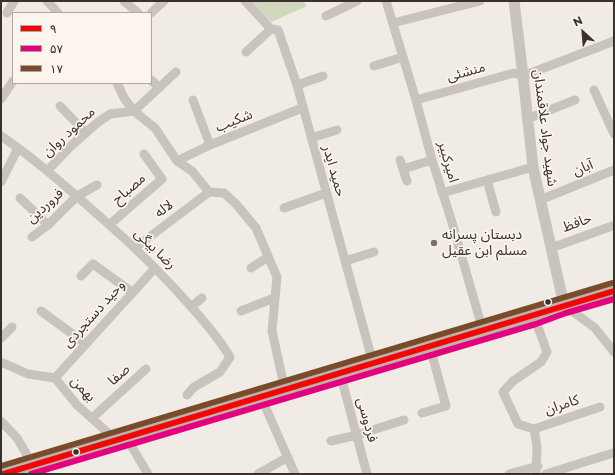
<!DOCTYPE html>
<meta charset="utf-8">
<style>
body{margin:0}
#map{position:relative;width:615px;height:475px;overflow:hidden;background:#f0ebe5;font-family:Montserrat,sans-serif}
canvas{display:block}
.frame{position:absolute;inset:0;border:2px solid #3b302b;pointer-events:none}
.legend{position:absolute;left:12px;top:12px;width:140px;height:72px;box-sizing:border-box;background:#fbf5ee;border:1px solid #aea6a0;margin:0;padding:5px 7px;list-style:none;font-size:12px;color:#3b302b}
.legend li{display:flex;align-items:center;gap:8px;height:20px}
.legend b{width:20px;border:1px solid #aea6a0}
.north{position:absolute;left:563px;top:12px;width:40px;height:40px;-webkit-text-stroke:3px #fbf5ee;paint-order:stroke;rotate:334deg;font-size:11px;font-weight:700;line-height:16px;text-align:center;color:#3b302b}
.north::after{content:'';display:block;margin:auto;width:14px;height:18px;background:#3b302b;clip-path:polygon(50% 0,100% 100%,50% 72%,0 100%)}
</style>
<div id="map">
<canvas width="615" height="475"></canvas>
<div class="frame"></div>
<ul class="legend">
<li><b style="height:5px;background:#f40606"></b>۹</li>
<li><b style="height:5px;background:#e5007d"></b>۵۷</li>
<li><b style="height:5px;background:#7a4b2a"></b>۱۷</li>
</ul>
<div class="north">N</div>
</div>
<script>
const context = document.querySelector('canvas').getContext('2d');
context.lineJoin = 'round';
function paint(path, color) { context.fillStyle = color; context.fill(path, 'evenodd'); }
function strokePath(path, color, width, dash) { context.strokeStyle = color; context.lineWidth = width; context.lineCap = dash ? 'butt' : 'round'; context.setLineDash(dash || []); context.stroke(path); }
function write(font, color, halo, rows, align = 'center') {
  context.font = font + ' Montserrat,"Noto Sans Arabic",sans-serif'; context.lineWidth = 3.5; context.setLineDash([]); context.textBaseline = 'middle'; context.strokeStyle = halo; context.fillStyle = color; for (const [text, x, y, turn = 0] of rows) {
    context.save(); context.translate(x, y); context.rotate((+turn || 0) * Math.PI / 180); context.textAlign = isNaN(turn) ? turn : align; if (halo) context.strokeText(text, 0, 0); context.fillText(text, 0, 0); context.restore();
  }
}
paint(new Path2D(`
 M251,1H303L307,6L271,22Z`), '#d1d6bf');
strokePath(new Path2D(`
 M47,1L58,13
 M124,1L138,13
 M245,1L271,29L278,30L297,85L373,363
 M386,1L416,100L432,160L451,219L483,331
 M7,13L14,1
 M151,13L164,1
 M326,16L357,1
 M393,23L480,1
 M246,52L271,29
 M374,66L403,57
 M151,80L159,87
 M117,83L124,98L134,111L155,128L177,161L192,171L209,192L224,193L236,204L256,228L277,277L272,331L285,390
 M297,85L323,76
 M594,90L614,134
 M1,99L13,81
 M193,100L210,145
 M416,100L514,73L523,76L614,41
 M60,106L86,133
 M527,119L575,100
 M1,136C38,161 71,191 105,221C137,249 167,279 195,311C208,326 220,340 230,357L220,372L194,387L187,395
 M311,138L337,130
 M400,160L407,181
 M177,161L210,145L302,108
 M403,169L432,160
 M47,171L72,145L97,123L110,114L134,111L176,72
 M487,180L496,212
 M1,182L18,148
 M442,193L533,167
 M20,198L48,225
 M540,200L614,170
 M284,208L326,193
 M109,225L162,179L144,154
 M32,237L48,225L77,196L97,185
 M135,248L209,192
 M551,248L612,226
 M345,261L374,252
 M251,268L268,257
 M81,276L93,264L132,292
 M564,305L595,328L614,352
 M191,307L202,298
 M41,311L86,344
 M241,311L274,298
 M534,316L547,352L541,362L513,381L503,392L518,424L534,429L537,446L536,474
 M1,338L12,327
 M1,362L28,374L55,378L77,405L116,440
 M340,373L367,474
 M55,378L155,268
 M261,397L295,474
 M422,413L446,406L430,347
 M92,418L146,369
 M1,421L17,438L33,465
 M534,429L600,407
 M126,437L148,474
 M331,441L357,435L404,420
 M258,474L288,457
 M509,474L538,466
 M546,474L613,453`), '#c9c3be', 9);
strokePath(new Path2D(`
 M514,1L523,76L533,167L564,305`), '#c9c3be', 11);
strokePath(new Path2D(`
 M3,474L534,316L564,305L614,291`), '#bab3ae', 13);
strokePath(new Path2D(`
 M3,474L614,291`), '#f40606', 6);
strokePath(new Path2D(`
 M31,474L536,324L566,313L614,299`), '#e5007d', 6);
strokePath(new Path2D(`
 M1,466L612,283`), '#7a4b2a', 6);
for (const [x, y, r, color] of [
 [434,243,4,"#7a716c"],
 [548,302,3.5,"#3b302b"],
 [76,452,3.5,"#3b302b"]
]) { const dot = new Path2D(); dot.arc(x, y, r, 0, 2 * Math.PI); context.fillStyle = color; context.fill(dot); strokePath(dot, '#fbf5ee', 1.5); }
write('14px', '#3b302b', '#fbf5ee', [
 ["منشئی",466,72,-15],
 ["شکیب",234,121,-22],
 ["شهید جواد علاقمندان",545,128,83],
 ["محمود روان",69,132,-43],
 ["امیرکبیر",448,162,74],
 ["آبان",583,168,-22],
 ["حمید ایدر",334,171,74],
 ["مصباح",129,189,-41],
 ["فروردین",45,206,-42],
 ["لاله",164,209,-37],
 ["حافظ",577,223,-20],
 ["رضا بیگی",155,249,44],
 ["وحید دستجردی",94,314,-48],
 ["صفا",119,375,-42],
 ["بهمن",83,389,47],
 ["کامران",562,405,-18],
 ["فردوسی",367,420,75]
]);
write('14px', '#3b302b', '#fbf5ee', [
 ["دبستان پسرانه",442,235],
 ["مسلم ابن عقیل",442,251]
], 'left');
</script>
